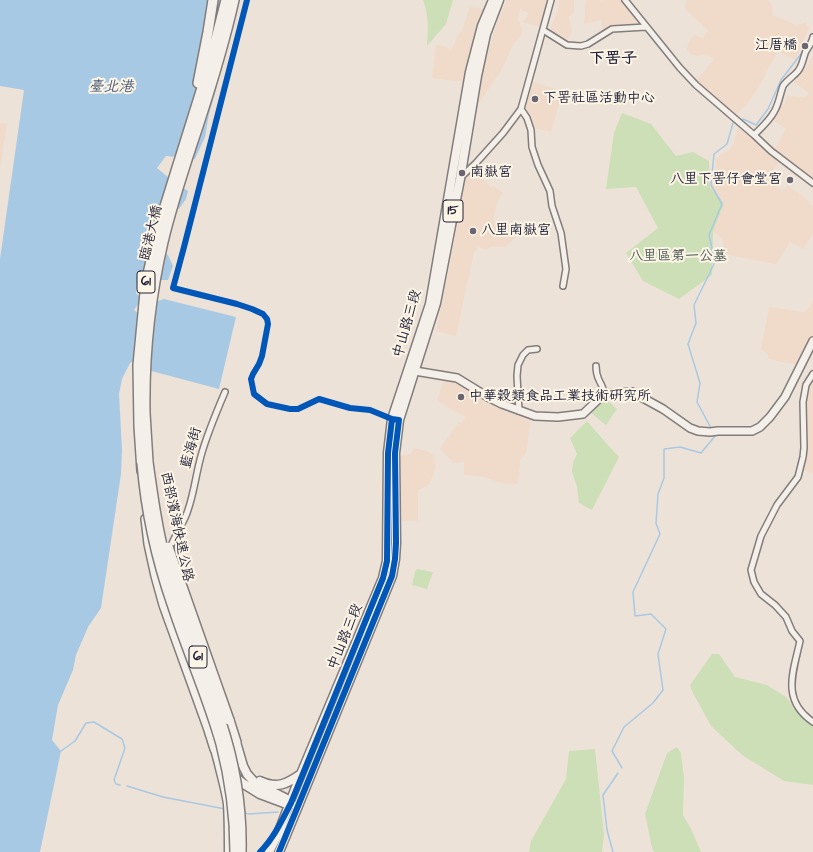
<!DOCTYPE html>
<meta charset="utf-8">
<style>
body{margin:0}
canvas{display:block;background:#ede2d8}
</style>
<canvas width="813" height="852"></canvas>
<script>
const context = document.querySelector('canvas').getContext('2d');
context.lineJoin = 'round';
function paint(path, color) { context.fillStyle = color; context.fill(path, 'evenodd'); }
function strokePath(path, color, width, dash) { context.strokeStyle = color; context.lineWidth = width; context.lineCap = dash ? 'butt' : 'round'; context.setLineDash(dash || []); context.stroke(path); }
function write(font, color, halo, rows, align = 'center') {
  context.font = font + ' "Architects Daughter","LXGW WenKai TC",sans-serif'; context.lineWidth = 4; context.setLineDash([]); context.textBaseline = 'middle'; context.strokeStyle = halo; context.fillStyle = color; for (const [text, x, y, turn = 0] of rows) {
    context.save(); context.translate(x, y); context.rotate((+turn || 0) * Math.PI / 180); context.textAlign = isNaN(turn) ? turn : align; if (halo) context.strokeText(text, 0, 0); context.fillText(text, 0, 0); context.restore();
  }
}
paint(new Path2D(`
 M507,0H548L541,27L523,22L529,13L520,9L518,19L522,30L521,36L514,43L501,71L478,104L484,69L491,42L497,23Z
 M559,0H574V13L569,17L572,32L568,39L552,32L550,28L558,11Z
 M586,0H601L602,1L604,0H622L639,24V26L637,28L602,30V20L584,24Z
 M686,0H768L772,6L773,16L778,17L796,25L806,23L809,28L795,60L778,51L757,90L748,103L734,116L695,80L703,73L714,59L705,54L697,56L691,54L687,50L688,43L694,35L703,38L708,30L685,9Z
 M470,7L485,9L473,41L463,82L432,78L436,45L445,46L450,49L453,48L457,36L462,30Z
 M813,55V185L779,162L772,172L774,176L771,181L782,191L788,186L803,196L813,206V233L806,245L803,249L790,242L776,264L728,255L724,252L723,239L713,232L724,203L710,188L716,179V159L721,154L728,151L733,145L738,128L773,152L786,129L773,120L781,104H785L786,96L804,97L807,96L808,93L794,82L807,66Z
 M533,82L559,90L562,93L551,132L534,128L528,119L525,111Z
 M0,123L7,124L0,170Z
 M475,169L491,188L494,186L503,193L498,200L493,220L513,227L516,231L515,238L505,247H490L486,250L479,247L474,252L456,336L436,331L452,256L463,185L465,180Z
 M813,301V335L802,361L798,365L768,359V354L761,350L769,307L804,312L810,307Z
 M444,380H455L506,412H515L532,419L530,423L526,454L520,460L518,484H505L480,476L464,475V462L454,463L440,449L459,422L462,423L466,416L459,414L437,400Z
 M813,381V473L802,470L806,455L807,443V428L804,409L807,392Z
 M414,448L427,451L433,455L435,458V469L430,483L427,486L418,490V521H402L399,456L411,454Z`), '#f0daca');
paint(new Path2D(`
 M423,0H453L446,24L427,46C428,31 429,14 423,0Z
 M622,113L651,124L676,156L693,152L709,161L710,188L724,203L713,232L712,275L679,299L643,281L626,253L658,228L636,187L606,189L614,133Z
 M607,400L617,409L606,425L591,413L600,404Z
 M587,421L606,443L619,457L592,510L579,503L577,487L572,472L573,462L577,454L570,438Z
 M417,569L433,572L427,589L412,585L415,572Z
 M712,654H719L735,677L767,685L786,697L799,714L813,727V785L784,781L742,755L711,726L693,693L690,685Z
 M677,747L681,753L684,778L683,815L691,829L701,852H654L652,848L645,814L667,753Z
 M595,749L604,834L602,852H529L531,841L566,779L569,751Z`), '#cddfb6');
paint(new Path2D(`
 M0,0H227L226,41L216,90L209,114L205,137L195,159L166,156L157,168L168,177L188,191L186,199L179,209L162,202L156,214L151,242L168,255L173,266L168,280H141L137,282L136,293L142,299L134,310L140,315L148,304L164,299L236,317L219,389L140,368L135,360L130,363L122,379L119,394L122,450L121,474L101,608L88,627L76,655L73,670L58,705L52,740L61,751L40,852H0V259L24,90L0,86Z`), '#a8c9e3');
strokePath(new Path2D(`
 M742,120L743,119L756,125L768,109L781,80L801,54L811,37
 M711,428L697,402L700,383L688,344L696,323L694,305L715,262L709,235L722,204L711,185L714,154L727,144L733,123
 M61,751L75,741L86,723L94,722L122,739L125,748L114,780L116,784L120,785
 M622,768L612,751L624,727L653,703L663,690L658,654L666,629L651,614L635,616L633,592L660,534L656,523L658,494L664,478V449L680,447L701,453L715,436
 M127,786L163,797L225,809
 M244,813L249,814L278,812
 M613,852L607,830L603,795L618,773`), '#a8c9e3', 1.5);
const street = new Path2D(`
 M625,0L680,68L696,85L754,135L771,151L813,183
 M543,30L567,45L581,46L588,44L612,29L646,27
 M521,109L527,118L531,130L532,147L538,165L550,191L552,206L561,233L566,269L563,286
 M754,135C761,128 769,121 774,112C779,104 780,94 783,86C787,80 794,76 798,71C803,65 803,57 806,51C809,46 812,43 813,37
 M460,178L476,163L503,133L521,109L551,0
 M596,366C596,371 597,376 599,380C602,387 603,385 604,394
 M813,374L806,385L803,402L804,448L803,457L798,477L777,505L761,536L751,570L754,582L761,594L775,605L786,617L792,631L800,641C793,673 781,700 813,722
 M519,411L517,376L518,365L523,355L528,350L537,349
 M170,549C174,535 184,524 188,510C194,493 196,474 201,456C207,434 216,413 225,392`);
const secondary = new Path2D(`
 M415,371L457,378L488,397L502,404L535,416L558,417L583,414L604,394L632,392L663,409L690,428L698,431L710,432L718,431H752L760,427L770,417L785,397L813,341`);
const primary = new Path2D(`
 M236,742L243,766L247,774L255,783L285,798L292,804
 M215,749L219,764L244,784L260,794L284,803H291
 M219,764C222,777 226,790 228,804C229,820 229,836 229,852
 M260,781C277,789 287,784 301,774
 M269,852L278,834L301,774L383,578L387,561L388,453L392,419L430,304L470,72L482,26L493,0
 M279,852L298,806L392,576L395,559L396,543L395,453L399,420L436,303L460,179L477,76L486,34L499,0`);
const highway = new Path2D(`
 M198,83L208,32L213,0
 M148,462C147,446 146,430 145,413C144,356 150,298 163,242C173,200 187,160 200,120C213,80 225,40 234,0
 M142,471L139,426L138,365L146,282L161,219L210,62L226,0
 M146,519L149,544L156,576L164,605L208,727L215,749
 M229,720L236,742`);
strokePath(street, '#827d7d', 8);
strokePath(secondary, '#827d7d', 10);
strokePath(primary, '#827d7d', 11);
strokePath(highway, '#827d7d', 12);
strokePath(street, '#f4f0e9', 5);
strokePath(secondary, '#f4f0e9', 7);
strokePath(primary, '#f4f0e9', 8);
strokePath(highway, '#f4f0e9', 9);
const highwayBridge = new Path2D(`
 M148,462C153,498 158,534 168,570C183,621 203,671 221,722C235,764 242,808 241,852
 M142,463C146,511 156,558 172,604C187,651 208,697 221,744C230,779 235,816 235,852
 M168,547L229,720`);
strokePath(highwayBridge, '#827d7d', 12, []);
strokePath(highwayBridge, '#f4f0e9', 9);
strokePath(new Path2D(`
 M247,0L184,247L173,288L237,304L252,309L263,314L267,319L268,324L262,356L259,364L253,374L251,379L254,394L267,404L290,409H298L319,399L350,408L370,410L392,419L399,420L395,453L396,543L395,559L392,576L298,806L279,852
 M260,852C274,838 282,820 291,803L383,578L387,561L388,453L392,419`), '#0057b8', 6);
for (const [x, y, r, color] of [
 [805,46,4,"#696572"],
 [535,99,4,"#696572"],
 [462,173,4,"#696572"],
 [790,180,4,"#696572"],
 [473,231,4,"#696572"],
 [461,397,4,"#696572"]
]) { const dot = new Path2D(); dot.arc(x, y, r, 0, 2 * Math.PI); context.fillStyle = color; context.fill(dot); strokePath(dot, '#fcf5e5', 1.5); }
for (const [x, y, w] of [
 [453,211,20],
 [146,282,18],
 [198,657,18]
]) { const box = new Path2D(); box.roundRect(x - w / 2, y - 11, w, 22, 3); context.fillStyle = '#fcf5e5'; context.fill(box); strokePath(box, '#22223b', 1); }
write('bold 13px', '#22223b', null, [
 ["15",453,211],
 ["61",146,282],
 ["61",198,657]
]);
write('14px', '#22223b', '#fcf5e5', [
 ["江厝橋",797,46,"right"],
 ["下罟社區活動中心",543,99],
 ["南嶽宮",470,173],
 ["八里下罟仔會堂宮",782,180,"right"],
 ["八里南嶽宮",481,231],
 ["中華穀類食品工業技術研究所",469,397]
], 'left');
write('14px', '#22223b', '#fcf5e5', [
 ["臨港大橋",152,233,-77],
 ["中山路三段",408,324,-74],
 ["藍海街",192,448,-74],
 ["西部濱海快速公路",176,527,78],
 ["中山路三段",346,637,-68]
]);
write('14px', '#4d5a58', '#fcf5e5', [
 ["八里區第一公墓",678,257]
]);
write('italic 15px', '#475978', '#fcf5e5', [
 ["臺北港",111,88]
]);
write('bold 16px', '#22223b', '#fcf5e5', [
 ["下罟子",613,60]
]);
</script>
